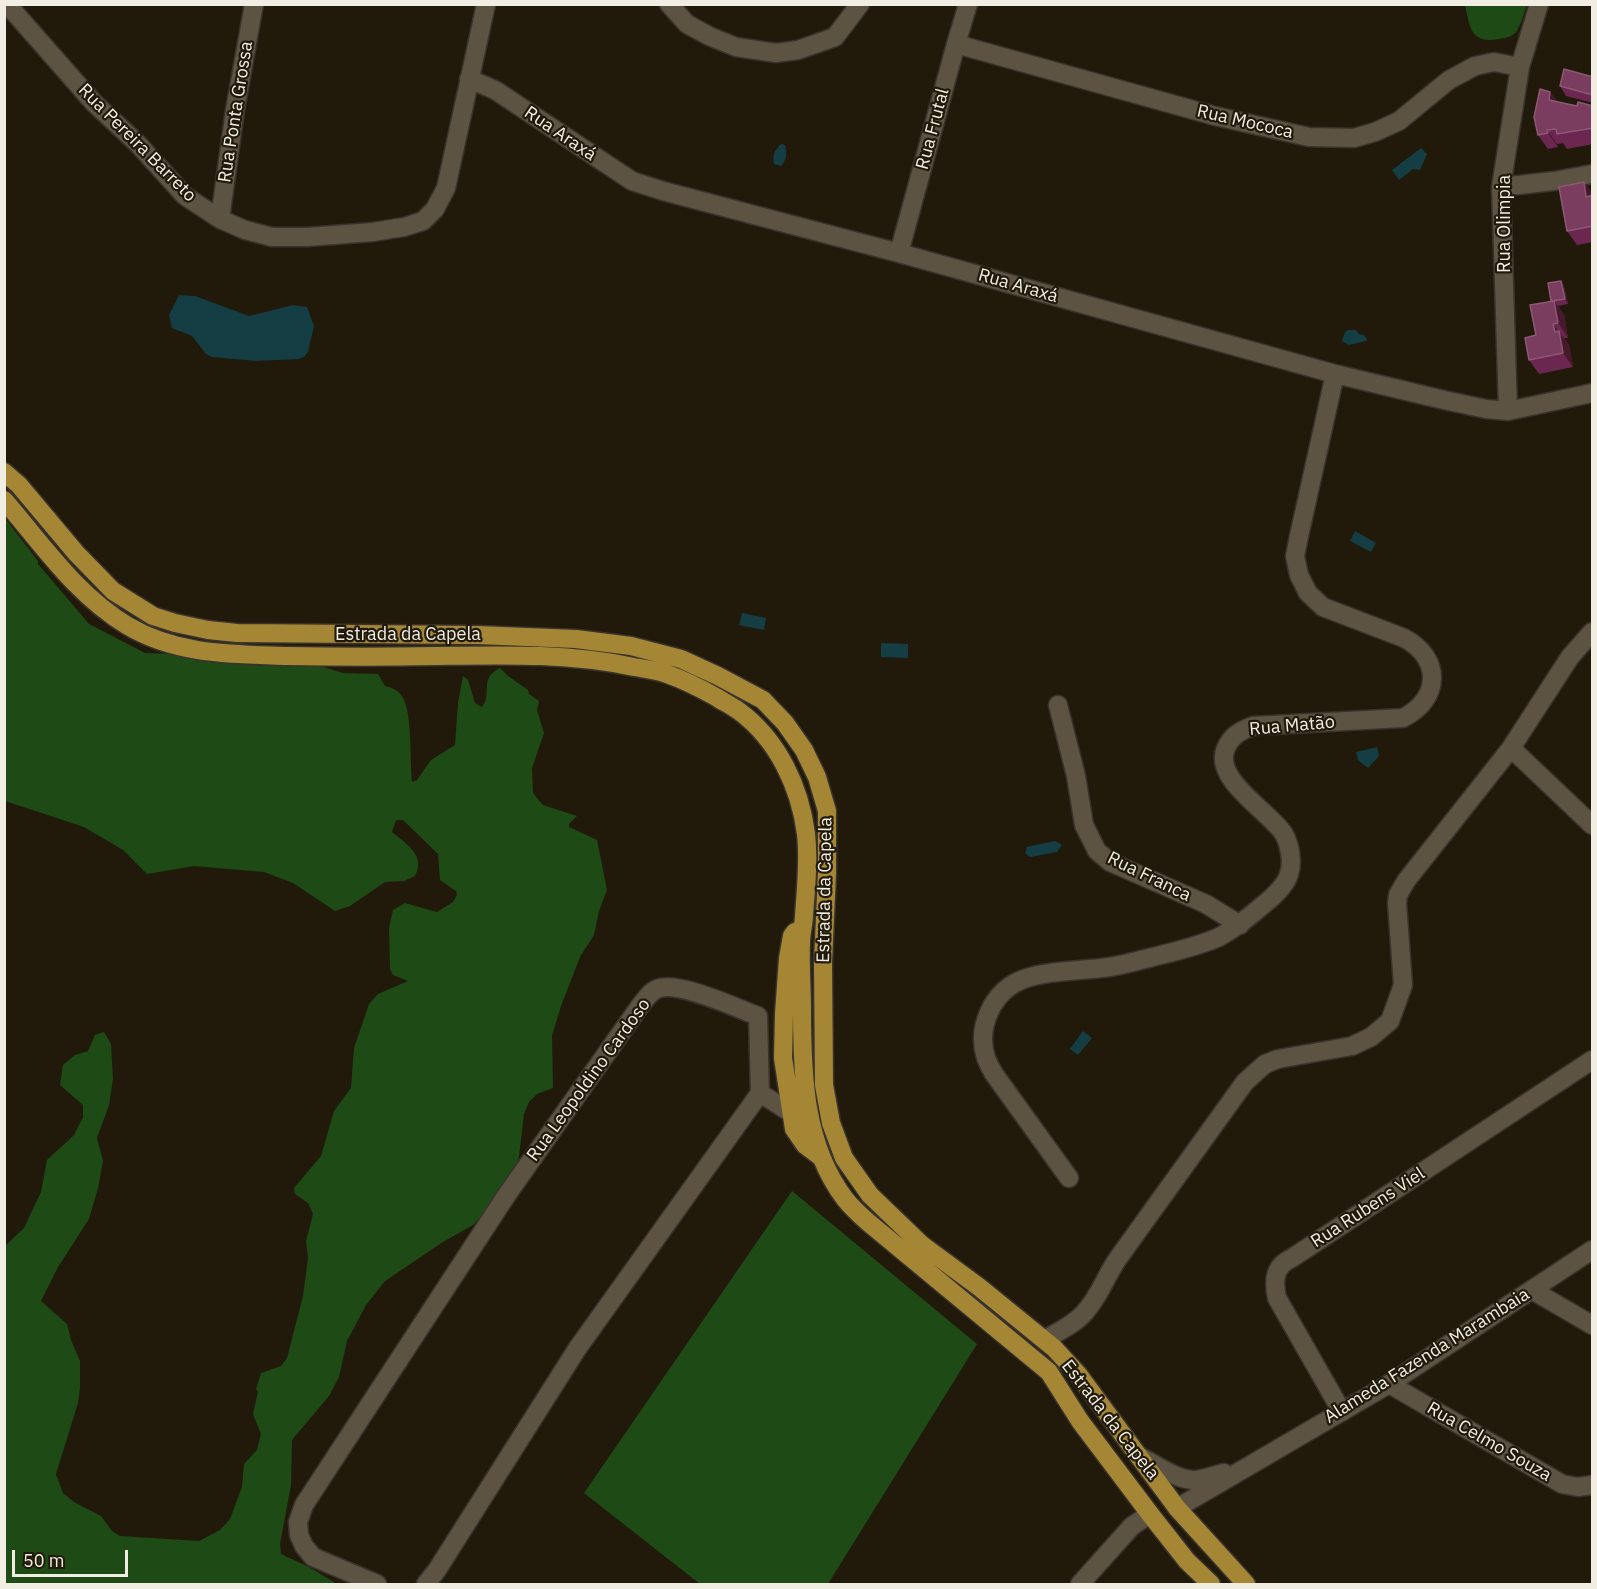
<!DOCTYPE html>
<meta charset="utf-8">
<style>
body{margin:0}
#map{position:relative;width:1597px;height:1589px;overflow:hidden;background:#211a0a;font-family:"IBM Plex Sans",sans-serif}
canvas{display:block}
.frame{position:absolute;inset:0;border:6px solid #f2ede3;pointer-events:none}
.scale{position:absolute;left:12px;top:1550px;width:116px;height:27px;box-sizing:border-box;border:3px solid #f2ede3;border-top:0;padding-left:8px;font-size:18px;line-height:21px;white-space:nowrap;color:#f2ede3;-webkit-text-stroke:4px #211a0a;paint-order:stroke}
</style>
<div id="map">
<canvas width="1597" height="1589"></canvas>
<div class="frame"></div>
<div class="scale">50 m</div>
</div>
<script>
const context = document.querySelector('canvas').getContext('2d');
context.lineJoin = 'round';
function paint(path, color) { context.fillStyle = color; context.fill(path, 'evenodd'); }
function strokePath(path, color, width, dash) { context.strokeStyle = color; context.lineWidth = width; context.lineCap = dash ? 'butt' : 'round'; context.setLineDash(dash || []); context.stroke(path); }
function write(font, color, halo, rows, align = 'center') {
  context.font = font + ' "IBM Plex Sans",sans-serif'; context.lineWidth = 4.5; context.setLineDash([]); context.textBaseline = 'middle'; context.strokeStyle = halo; context.fillStyle = color; for (const [text, x, y, turn = 0] of rows) {
    context.save(); context.translate(x, y); context.rotate((+turn || 0) * Math.PI / 180); context.textAlign = isNaN(turn) ? turn : align; if (halo) context.strokeText(text, 0, 0); context.fillText(text, 0, 0); context.restore();
  }
}
paint(new Path2D(`
 M1465,5L1466,4L1527,5C1524,13 1521,25 1516,32C1512,37 1505,38 1499,39C1470,44 1470,27 1465,5Z
 M4,517L38,561V564L89,624L145,653L256,656L317,665L343,673L378,674L385,686C394,688 400,691 404,700C412,717 410,761 412,782L417,780L431,760L455,745L458,703L463,676L468,680L475,703L482,707C493,693 478,679 500,668L508,676L528,690L529,694L539,701L537,710L544,733L532,768L533,793L543,805L577,816L569,824V827L597,840L607,890L599,911L594,935L580,957L561,1006L552,1036L553,1088L537,1094L529,1102L524,1114L517,1173L510,1186L473,1225L443,1242L385,1281L366,1305L347,1341L339,1377L329,1396L292,1440L291,1485L280,1544L281,1554L309,1567L337,1584H5V1246L24,1228L41,1192L47,1160L74,1135L83,1117V1105L60,1085L63,1065L75,1055L88,1051L95,1035L104,1032L111,1044L113,1079L109,1105L97,1138L103,1161L98,1188L89,1219L58,1267L41,1301L67,1324L71,1340L80,1361V1388L78,1403L56,1474L63,1493L74,1502L101,1516L112,1531L120,1536L199,1541L220,1530L230,1519L242,1487L244,1464L257,1450L261,1434L253,1414L258,1392L256,1389L261,1373L281,1366L287,1358L303,1296L308,1258L306,1241L313,1214L308,1203L295,1194L294,1188L321,1156L334,1111L351,1088L354,1048L369,1004L378,994L408,981L393,975L390,969L389,928L393,910L405,903L437,912L453,902L457,895L456,891L440,880L438,854L403,820H396L392,832C402,840 420,852 418,866C418,870 416,873 415,876L404,881L385,882L350,906L335,911L293,883L264,872L194,866L147,874L123,850L84,827L5,801Z
 M792,1191L977,1344L828,1584H700L584,1493Z`), '#1e4a16');
paint(new Path2D(`
 M781,144L785,145C787,154 787,159 781,166L774,164C772,155 775,150 781,144Z
 M1421,148L1427,154L1420,170L1413,169L1399,180L1392,170Z
 M179,295L195,296L249,316L293,305L307,307L314,326L308,352L304,357L298,359L256,361L212,357L206,354L192,336L172,328L169,315Z
 M1348,330H1356L1359,334L1364,335L1367,339L1366,341L1349,345L1342,341L1345,332Z
 M1355,531L1376,543L1371,552L1350,541Z
 M742,613L766,618L764,630L739,625Z
 M881,643L908,644V658L881,657Z
 M1377,747L1379,756L1368,768L1358,760L1356,752Z
 M1055,841L1062,845L1057,852L1030,857L1025,853L1027,847Z
 M1083,1031L1092,1038L1078,1055L1070,1049Z`), '#143d44');
const minor = new Path2D(`
 M7,4L94,103L138,144L185,196L220,219L245,230L272,237H307L373,232L404,227L423,221L435,209L446,188L486,4
 M669,4L687,24L709,36L736,47L776,53L798,50L835,37L860,4
 M956,44L1215,116L1309,137L1354,138L1375,132L1399,121L1449,80L1475,66L1494,62L1520,67
 M469,79L495,90L632,181L663,191L899,253L1335,374L1444,400L1486,409L1508,411L1592,393
 M1501,187L1554,181L1592,174
 M220,219L235,110L254,4
 M899,253L956,44L968,4
 M1508,411L1501,187L1520,67L1539,4
 M1058,705L1076,776L1084,825L1097,851L1110,862L1206,904L1240,925
 M1511,748L1592,825
 M760,1093L791,1113
 M1069,1178L994,1074C991,1069 988,1063 986,1058C976,1027 993,990 1024,979C1048,970 1083,971 1109,967C1123,965 1136,961 1149,958C1172,952 1197,947 1219,937C1236,928 1249,917 1263,905C1272,898 1286,885 1289,874C1293,862 1290,845 1284,834C1269,811 1212,779 1226,748C1232,735 1240,731 1253,726L1403,718C1441,699 1442,658 1404,638L1323,607L1308,593L1299,575L1295,556L1299,536L1335,374
 M1532,1290L1592,1325
 M1044,1340C1058,1332 1075,1324 1085,1312C1100,1296 1106,1275 1119,1257C1161,1199 1203,1140 1245,1082L1265,1064L1278,1059L1352,1046L1371,1037L1390,1021L1403,985L1397,903L1398,895L1406,881L1511,748L1570,657L1592,632
 M1389,1384L1562,1484L1578,1487L1592,1485
 M1342,1412L1277,1298C1275,1289 1273,1276 1280,1267C1282,1264 1288,1260 1292,1258L1592,1060
 M1139,1456C1155,1464 1178,1481 1196,1480C1205,1479 1215,1475 1224,1473
 M1177,1508L1389,1384L1592,1250
 M377,1584L313,1557L304,1546L299,1535L298,1522L304,1505L506,1196L640,1006C645,1000 651,991 657,989C677,980 736,1008 758,1016
 M426,1584L437,1570L577,1349L760,1093L758,1016
 M1080,1584L1132,1526L1150,1514`);
const major = new Path2D(`
 M4,472L19,485L76,553L113,591L153,616L175,623L208,630L237,633L478,635L576,639L631,646L681,659L718,676L763,700L785,723L804,750L817,777L827,811V873L823,962L824,1085L831,1123L844,1158L870,1195L922,1245L979,1287L1054,1348L1078,1374L1177,1508L1246,1584
 M4,500C42,544 77,596 128,626C177,655 232,654 287,656C337,657 387,657 437,656C502,655 569,653 634,667C645,669 656,670 667,674C684,680 700,688 716,697C724,702 732,706 739,711C778,740 800,787 806,834C809,860 806,889 804,915C804,924 801,933 801,942C800,965 802,988 802,1010C802,1075 804,1145 845,1199C852,1208 861,1216 869,1223L1049,1372L1080,1421L1150,1514L1187,1561L1211,1584
 M795,932L792,936L788,958L784,1014L783,1058L794,1129L805,1145L821,1157`);
strokePath(minor, '#39332d', 21);
strokePath(major, '#39332d', 21);
strokePath(minor, '#5c5342', 18);
strokePath(major, '#a48635', 18);
paint(new Path2D(`
 M1593,77V103L1566,96L1560,86Z
 M1550,92L1557,102L1577,106H1593V144L1567,149L1563,143L1557,144L1558,147L1548,149L1538,135Z
 M1584,182L1593,195V242L1577,245L1567,231Z
 M1561,281L1564,286L1568,304L1558,306L1564,315L1568,338H1564L1569,345L1573,367L1539,374L1529,360L1536,335Z`), '#6b274f');
paint(new Path2D(`
 M1550,92L1560,106L1549,100Z
 M1547,130L1557,144L1558,147L1548,133Z
 M1584,182L1593,195V205L1586,197Z
 M1561,281L1564,286L1568,304L1565,299Z
 M1554,301L1564,315L1568,338L1558,323Z
 M1553,324L1569,345L1573,367L1563,353L1555,332Z`), '#47192d');
const building = new Path2D(`
 M1564,69L1593,77V95L1560,86Z
 M1540,89L1550,92L1549,100L1577,106L1578,102L1593,106V128L1557,134L1556,129L1547,130L1548,133L1538,135L1534,117Z
 M1584,182L1586,197L1593,195V226L1567,231L1559,187Z
 M1561,281L1565,299L1551,301L1548,283Z
 M1554,301L1558,323L1553,324L1555,332L1559,331L1563,353L1529,360L1525,338L1536,335L1530,305Z`);
paint(building, '#7a3c5f');
strokePath(building, '#8c5874', 1.5);
write('18px', '#f2ede3', '#211a0a', [
 ["Rua Ponta Grossa",236,112,-81],
 ["Rua Mococa",1245,122,13],
 ["Rua Frutal",933,129,-75],
 ["Rua Araxá",560,134,34],
 ["Rua Pereira Barreto",137,143,45],
 ["Rua Olimpia",1505,224,-90],
 ["Rua Araxá",1018,286,16],
 ["Estrada da Capela",408,635],
 ["Rua Matão",1292,726,-5],
 ["Rua Franca",1149,877,26],
 ["Estrada da Capela",825,890,-89],
 ["Rua Leopoldino Cardoso",589,1080,-54],
 ["Rua Rubens Viel",1368,1208,-33],
 ["Alameda Fazenda Marambaia",1427,1356,-32],
 ["Estrada da Capela",1110,1420,52],
 ["Rua Celmo Souza",1489,1442,30]
]);
</script>
